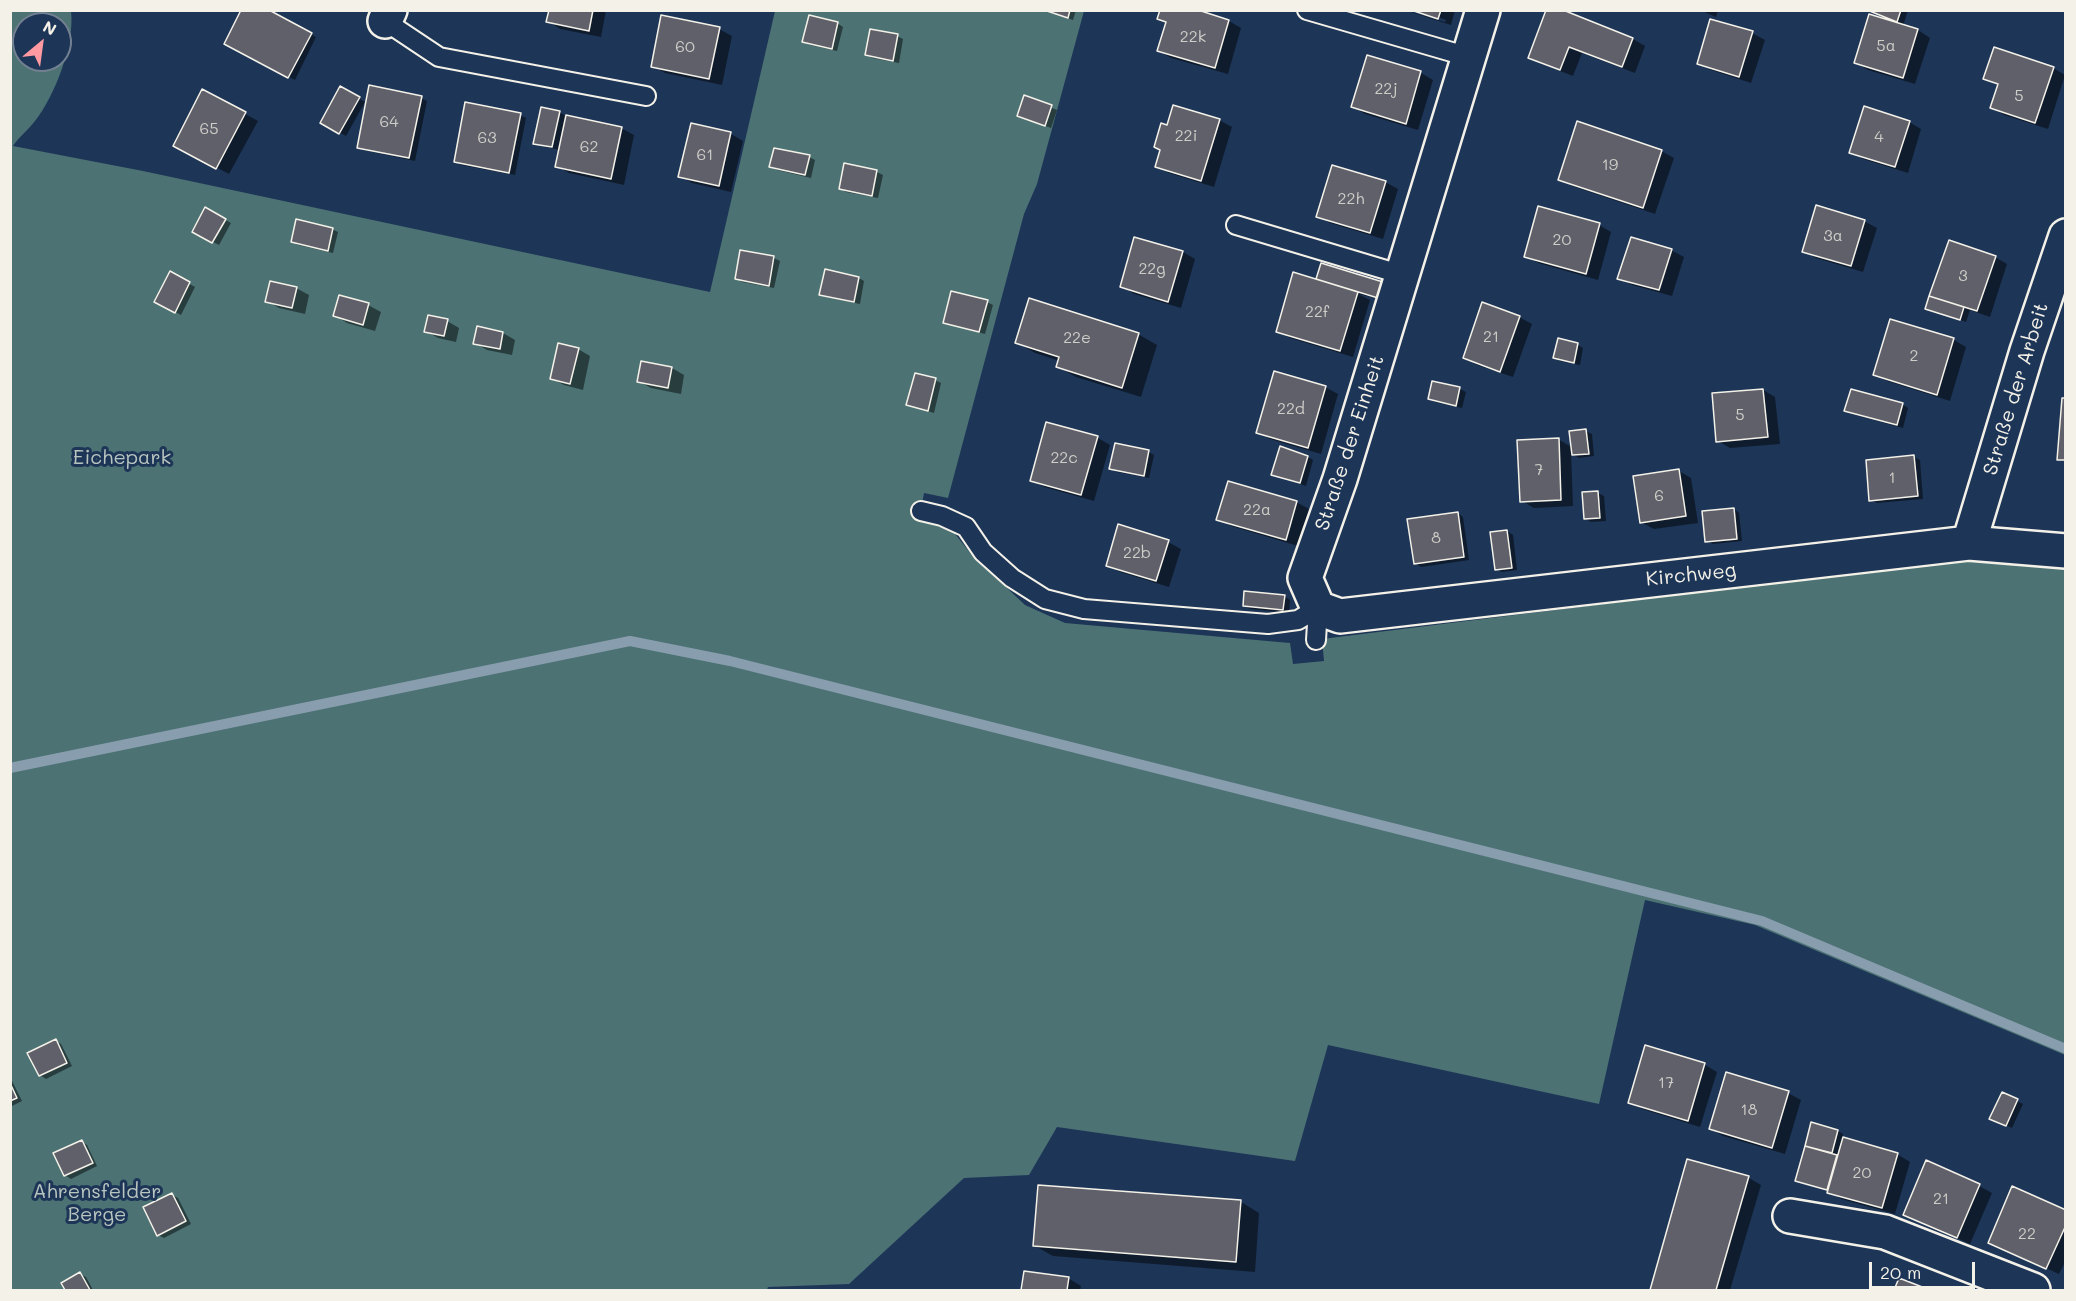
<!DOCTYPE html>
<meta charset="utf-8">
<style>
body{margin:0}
#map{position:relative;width:2076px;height:1301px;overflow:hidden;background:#1d3557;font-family:Mali,sans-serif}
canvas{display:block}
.frame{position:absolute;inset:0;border:12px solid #f4f1e8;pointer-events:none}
.north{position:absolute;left:12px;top:12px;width:60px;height:60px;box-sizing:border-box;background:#1d3557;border:2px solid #738091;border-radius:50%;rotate:29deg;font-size:16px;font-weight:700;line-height:24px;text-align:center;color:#f4f1e8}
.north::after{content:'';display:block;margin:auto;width:21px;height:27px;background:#ff9aa2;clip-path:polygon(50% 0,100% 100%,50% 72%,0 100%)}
.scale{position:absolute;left:1869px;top:1262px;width:106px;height:27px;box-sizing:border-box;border:3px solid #f4f1e8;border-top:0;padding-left:8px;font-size:18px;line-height:21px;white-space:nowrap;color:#f4f1e8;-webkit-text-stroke:4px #1d3557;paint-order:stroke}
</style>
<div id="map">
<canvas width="2076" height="1301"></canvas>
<div class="frame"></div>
<div class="north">N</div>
<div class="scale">20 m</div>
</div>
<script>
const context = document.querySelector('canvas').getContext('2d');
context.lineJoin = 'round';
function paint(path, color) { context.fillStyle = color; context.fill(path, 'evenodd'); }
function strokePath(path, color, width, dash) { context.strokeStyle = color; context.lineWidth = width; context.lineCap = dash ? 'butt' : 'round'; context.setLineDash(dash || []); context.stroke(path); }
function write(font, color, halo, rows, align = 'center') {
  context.font = font + ' Mali,sans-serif'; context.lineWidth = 6; context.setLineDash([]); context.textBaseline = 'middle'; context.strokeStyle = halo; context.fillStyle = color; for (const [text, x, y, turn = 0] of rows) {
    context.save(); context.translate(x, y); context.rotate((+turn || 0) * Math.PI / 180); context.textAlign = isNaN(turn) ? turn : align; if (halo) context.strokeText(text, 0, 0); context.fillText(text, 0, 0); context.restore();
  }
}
paint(new Path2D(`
 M10,11H71C75,43 55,96 35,121C28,130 19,137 13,146L143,171L710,292L775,11H1084L1037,184L1024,214L948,498L924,493L919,521L952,530L971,554L1025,605L1065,623L1290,643L1293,664L1324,661L1322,639L1957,560L2065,569V1055L1755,925L1645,900L1599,1104L1328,1045L1295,1161L1057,1127L1029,1175L964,1178L849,1284L768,1287L767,1290H11ZM24,24H60V60H24Z`), '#4c7274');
paint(new Path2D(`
 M265,10L316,37L295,80L226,44Z
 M550,10H606L601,37L560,29L548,21Z
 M1046,10H1076L1073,20Z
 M1192,10L1229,21L1241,28L1228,74L1171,58L1159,51L1167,23L1159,19Z
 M1404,10L1445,22L1446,20L1416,10H1455L1451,25Z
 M1559,10L1633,39L1645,46L1635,73L1582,53L1573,76L1542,64L1530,57Z
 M1700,10H1718L1716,17Z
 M1868,10H1908L1903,26L1918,30L1930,38L1915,84L1868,70L1856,63L1897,22Z
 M837,23L843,27L837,51L810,45L804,42Z
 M719,29L732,36L722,85L665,73L653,66Z
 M1752,33L1765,40L1751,83L1711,70L1698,63Z
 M897,36L903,39L899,63L872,58L866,54Z
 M1368,57L1421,73L1433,80L1418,130L1365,114L1353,107Z
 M2053,68L2065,75L2048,129L2004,115L1992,108L1999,86L1985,78Z
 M341,88L365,102L346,136L322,123Z
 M203,91L258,121L229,174L187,152Z
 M1025,97L1057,110L1051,128L1019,116Z
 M421,98L427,101L415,161L364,150L358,147Z
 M560,112L565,116L621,128L634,135L624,185L569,173L557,166L560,150L541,146L535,143Z
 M520,115L526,118L515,175L461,165L455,161Z
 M1219,120L1232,127L1214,187L1169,173L1157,166L1168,127Z
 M1909,122L1921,129L1908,173L1863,159L1851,152Z
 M731,134L743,141L731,192L692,183L680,176Z
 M1661,151L1674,158L1655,214L1572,186L1560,179Z
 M809,157L815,160L811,178L777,170L771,166Z
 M845,165L877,172L883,175L878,198L846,192L840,188Z
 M1385,182L1398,189L1383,239L1330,223L1318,216Z
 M206,209L231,223L219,245L194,232Z
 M1864,221L1877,228L1863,272L1816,258L1804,251Z
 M1599,225L1611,232L1598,280L1538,263L1526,256Z
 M332,229L338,232L333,253L298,245L292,242Z
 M1135,238L1183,252L1195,259L1181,308L1134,294L1122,286Z
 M1671,250L1684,257L1672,296L1632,285L1619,278Z
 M741,252L774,258L780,261L774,288L742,282L736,278Z
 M1995,257L2007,264L1990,317L1970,310L1966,322L1927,308L1931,296Z
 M170,273L195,287L181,315L156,301Z
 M859,278L864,281L860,304L827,297L821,294Z
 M1318,278L1382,283L1384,300L1358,294L1370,300L1353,357L1290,338L1277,331L1324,282Z
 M296,288L309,295L305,314L279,308L267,301Z
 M987,302L993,305L985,334L951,325L945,322Z
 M368,305L381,312L375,331L347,323L335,315Z
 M1519,317L1532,324L1513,377L1477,365L1464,357Z
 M447,321L459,328L456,342L438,338L426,331Z
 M1891,321L1954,340L1966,347L1950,401L1887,381L1875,374Z
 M503,333L515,340L512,355L487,350L475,343Z
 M1138,334L1157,345L1141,397L1076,377L1058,367L1060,361L1035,353L1016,342Z
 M1578,345L1583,348L1580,365L1560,361L1555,358Z
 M578,349L590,356L583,390L564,385L551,378Z
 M642,363L672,368L684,375L681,394L651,388L638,381Z
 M935,380L941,383L934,413L908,405Z
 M1433,383L1460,389L1466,392L1462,408L1435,402L1429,399Z
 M1325,387L1338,394L1321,454L1270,439L1258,432Z
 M1763,390L1775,397L1780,444L1730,448L1718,441Z
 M1902,404L1908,408L1903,428L1852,414L1846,410Z
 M1586,431L1592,434L1594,456L1579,458L1571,453L1573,506L1534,508L1522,501L1558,439L1573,448Z
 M1098,438L1110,445L1094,501L1044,487L1031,480Z
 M1149,452L1154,455L1149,478L1117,472L1111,468Z
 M1308,457L1313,460L1306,486L1273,474Z
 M1914,457L1920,460L1923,499L1877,503L1871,500Z
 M1679,471L1691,478L1698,523L1654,529L1641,522Z
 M1598,493L1604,496L1606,521L1591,522L1585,518Z
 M1296,502L1309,509L1298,546L1231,526L1218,519Z
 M1734,509L1739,513L1742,541L1713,544L1707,541Z
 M1458,513L1463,517L1469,560L1421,567L1415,563Z
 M1507,531L1513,535L1517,570L1502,572L1496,569Z
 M1168,542L1181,549L1169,587L1120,572L1107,565Z
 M1284,596L1290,600L1289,613L1250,609L1245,606Z
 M56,1041L61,1044L72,1066L46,1079L40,1075Z
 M1705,1065L1717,1072L1700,1127L1642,1109L1630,1102Z
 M10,1077L22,1101L10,1107Z
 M1788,1093L1801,1100L1785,1154L1723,1136L1711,1129Z
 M2003,1094L2023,1104L2012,1128L1997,1121Z
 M1812,1124L1838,1131L1843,1134L1842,1139L1897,1154L1910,1162L1895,1214L1841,1199L1829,1191L1797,1180Z
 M82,1142L87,1145L97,1166L71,1179L65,1175Z
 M1688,1161L1749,1178L1761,1185L1730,1290H1652Z
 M1979,1186L1992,1193L1970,1244L1904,1214Z
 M172,1195L178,1198L191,1224L164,1238L158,1235Z
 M1241,1202L1259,1213L1255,1272L1053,1256L1035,1246Z
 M2066,1211V1260L2059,1274L1990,1242Z
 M1025,1272L1068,1278L1081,1286L1080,1290H1023Z
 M80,1274L86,1277L93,1290H67L63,1284Z`), '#0007');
strokePath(new Path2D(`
 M10,768L630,641L730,661L1762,921L2066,1049`), '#889eae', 10);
const building = new Path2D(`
 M241,10H269L312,33L288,78L224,44Z
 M549,10H593L589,31L546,22Z
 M1044,10H1070L1068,18Z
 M1160,10H1198L1229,20L1215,68L1157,51L1166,22L1157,19Z
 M1411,10H1441L1438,19Z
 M1546,10H1563L1633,38L1622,67L1569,47L1560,70L1528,58Z
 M1867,10H1901L1897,22Z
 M1869,14L1918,29L1903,78L1854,63Z
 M661,15L720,27L709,79L651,67Z
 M809,15L838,22L832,49L802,42Z
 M1710,19L1753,31L1739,77L1697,64Z
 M870,29L898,34L893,61L865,55Z
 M1994,47L2054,67L2035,123L1990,108L1998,84L1983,79Z
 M1367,55L1421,71L1406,124L1351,107Z
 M369,85L422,96L409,158L357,148Z
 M340,86L360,97L339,134L320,123Z
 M202,89L246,112L216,169L173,146Z
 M1024,95L1052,105L1045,126L1017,116Z
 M465,102L521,113L509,173L454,162Z
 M1173,105L1220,119L1201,181L1155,167L1160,150L1154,147L1161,123L1167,125Z
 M1864,106L1910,121L1895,167L1849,153Z
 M541,107L560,111L552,147L533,144Z
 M566,115L622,127L611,179L555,167Z
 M1577,121L1662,150L1643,208L1558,180Z
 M691,123L731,132L719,186L678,177Z
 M774,148L810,155L805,175L769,167Z
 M844,163L877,170L872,196L839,189Z
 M1332,165L1386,181L1370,233L1316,217Z
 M1816,205L1865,220L1851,266L1802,252Z
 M1538,206L1600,223L1586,274L1524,257Z
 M205,207L226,219L212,243L192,232Z
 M296,219L333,228L328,251L291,242Z
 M1134,237L1183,251L1168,302L1120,287Z
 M1631,237L1672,249L1659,290L1617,279Z
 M1949,240L1996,256L1977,311L1929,296Z
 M740,250L774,256L769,286L735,279Z
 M1321,263L1383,282L1378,298L1316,279Z
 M825,269L859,277L854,302L819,295Z
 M170,271L190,282L175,313L154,302Z
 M1293,272L1358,292L1340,351L1276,332Z
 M270,281L297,287L292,308L265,302Z
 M951,291L988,300L979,332L943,323Z
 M339,295L369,303L363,325L333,316Z
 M1929,296L1964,307L1960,320L1925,309Z
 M1029,298L1139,333L1122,388L1056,367L1059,357L1015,343Z
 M1482,302L1520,316L1500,372L1463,358Z
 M428,315L448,319L444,336L424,332Z
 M1890,319L1954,338L1937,395L1873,375Z
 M477,326L503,332L500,349L473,344Z
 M1558,338L1578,343L1574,363L1553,358Z
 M558,343L579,348L570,384L550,379Z
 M641,361L672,367L668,388L637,382Z
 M1274,371L1326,386L1308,448L1256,433Z
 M915,373L936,378L928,411L906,405Z
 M1432,381L1460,387L1456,406L1428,399Z
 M1763,389L1768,437L1716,442L1712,393Z
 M1851,389L1903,403L1897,425L1844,411Z
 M2062,398H2066V460H2057Z
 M1046,422L1098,436L1081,495L1030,481Z
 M1586,429L1589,454L1572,455L1569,431Z
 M1559,438L1561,500L1520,502L1517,440Z
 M1115,443L1149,450L1144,476L1109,469Z
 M1280,446L1308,456L1300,483L1271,475Z
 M1914,455L1918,496L1869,501L1866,460Z
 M1679,469L1686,516L1640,523L1633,476Z
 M1228,481L1297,501L1286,540L1216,520Z
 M1598,491L1600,518L1584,519L1582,492Z
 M1734,508L1737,539L1705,542L1702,511Z
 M1458,512L1464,557L1414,564L1407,519Z
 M1118,524L1169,540L1156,581L1106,566Z
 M1507,530L1512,568L1495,570L1490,532Z
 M1244,591L1285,595L1283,610L1243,606Z
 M56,1039L67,1063L39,1076L27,1053Z
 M1645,1045L1705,1063L1688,1121L1628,1103Z
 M1726,1072L1789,1091L1772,1148L1709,1129Z
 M10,1083L17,1098L10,1101Z
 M2002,1092L2018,1099L2006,1126L1989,1119Z
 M1811,1122L1838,1130L1832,1153L1805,1146Z
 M1843,1137L1898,1153L1882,1208L1827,1193Z
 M82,1140L93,1163L64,1176L53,1153Z
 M1805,1146L1837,1155L1827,1190L1795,1181Z
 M1687,1159L1749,1176L1716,1290H1650Z
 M1926,1160L1980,1184L1957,1238L1903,1215Z
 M1038,1185L1241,1200L1236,1262L1033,1246Z
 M2012,1186L2066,1210V1225L2046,1269L1988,1243Z
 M172,1193L186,1221L157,1236L143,1207Z
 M1024,1271L1069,1277L1067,1290H1021Z
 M80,1272L90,1290H65L61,1283Z
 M1899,1278L1930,1290H1894Z`);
paint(building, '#60606a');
strokePath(building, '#f4f1e8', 1.5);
const lane = new Path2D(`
 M1307,10L1469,57
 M385,21L439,57L646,96
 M1236,225L1403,275
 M921,511L942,516L966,527L983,552L1012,578L1045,599L1084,609L1268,624L1298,620L1318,608
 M1316,640L1318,608`);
const street = new Path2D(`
 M1483,10L1340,479L1305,578L1318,608L1340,616L1969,543L2066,551
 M385,21L390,10
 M1969,543L2027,351L2066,236
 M1790,1216L1885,1232L2033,1290`);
strokePath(lane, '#f4f1e8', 22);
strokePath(street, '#f4f1e8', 38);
strokePath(lane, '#1d3557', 18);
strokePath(street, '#1d3557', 33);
write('16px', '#cfcdc8', null, [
 ["22k",1193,37],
 ["5a",1886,46],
 ["60",685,47],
 ["22j",1386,89],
 ["5",2019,96],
 ["64",389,122],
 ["65",209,129],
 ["22i",1186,136],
 ["4",1879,137],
 ["63",487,138],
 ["62",589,147],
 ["61",705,155],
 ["19",1610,165],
 ["22h",1351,199],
 ["3a",1833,236],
 ["20",1562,240],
 ["22g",1152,269],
 ["3",1963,276],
 ["22f",1317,312],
 ["21",1491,337],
 ["22e",1077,338],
 ["2",1914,356],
 ["22d",1291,409],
 ["5",1740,415],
 ["22c",1064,458],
 ["7",1539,470],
 ["1",1892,478],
 ["6",1659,496],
 ["22a",1257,510],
 ["8",1436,538],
 ["22b",1137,553],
 ["17",1666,1083],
 ["18",1749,1110],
 ["20",1862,1173],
 ["21",1941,1199],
 ["22",2027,1234]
]);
write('20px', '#f4f1e8', '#1d3557', [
 ["Straße der Arbeit",2016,389,-73],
 ["Straße der Einheit",1350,443,-72],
 ["Kirchweg",1691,575,-6]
]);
write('20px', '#b9c5bf', '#1d3557', [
 ["Eichepark",122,458],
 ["Ahrensfelder",97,1192],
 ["Berge",97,1215]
]);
</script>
